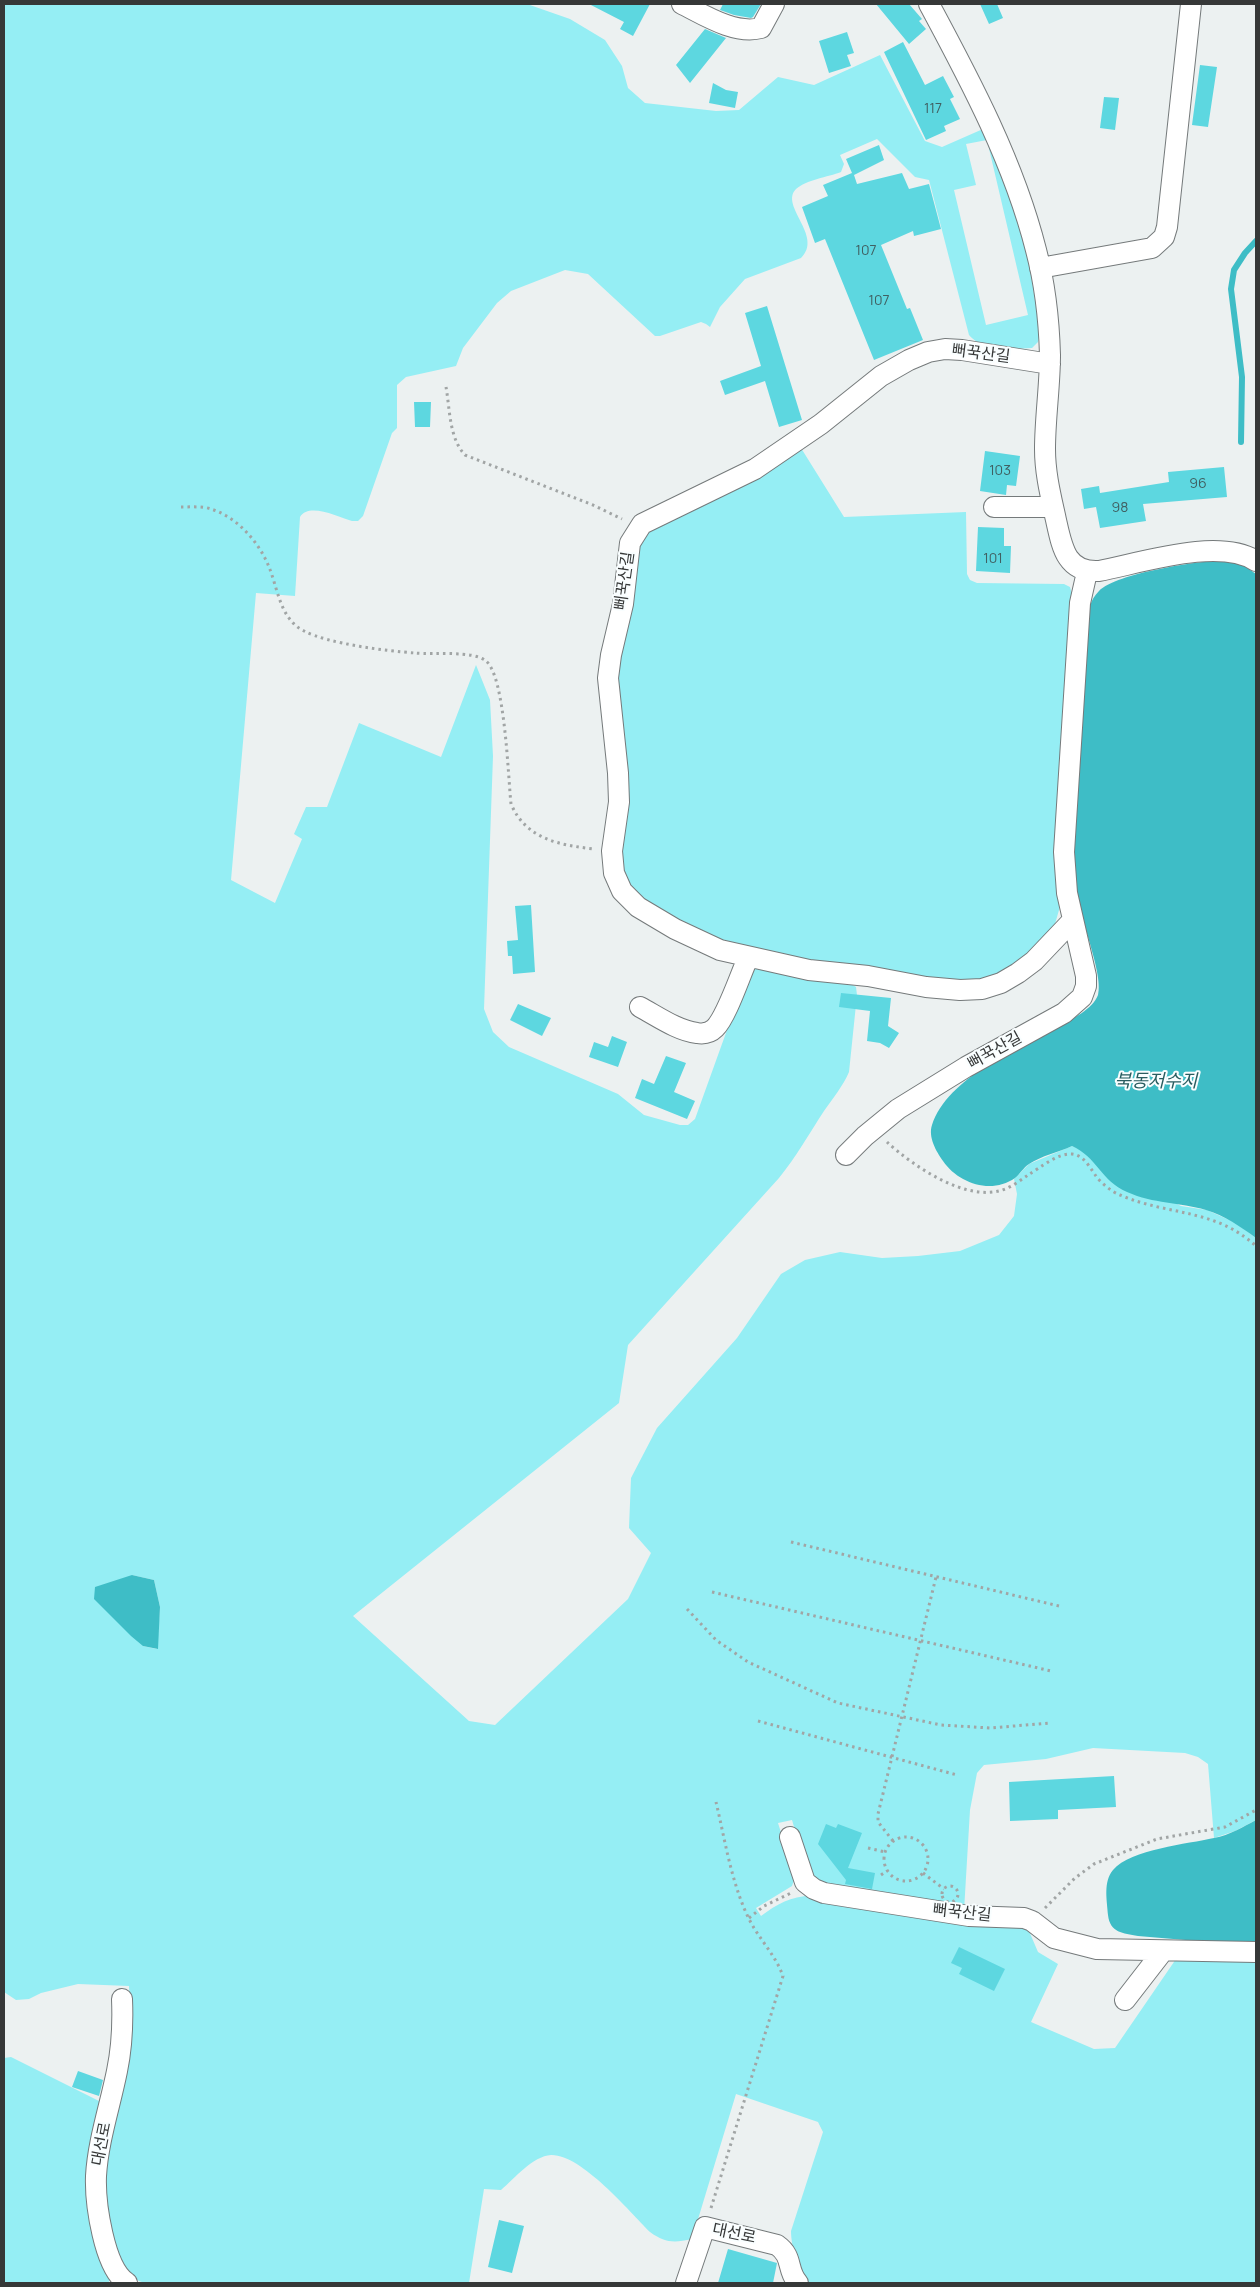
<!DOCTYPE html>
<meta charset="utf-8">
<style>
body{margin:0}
#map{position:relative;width:1260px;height:2287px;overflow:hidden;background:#ecf1f1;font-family:Manrope,sans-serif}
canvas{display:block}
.frame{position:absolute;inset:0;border:5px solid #363838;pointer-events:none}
</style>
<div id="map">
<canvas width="1260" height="2287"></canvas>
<div class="frame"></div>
</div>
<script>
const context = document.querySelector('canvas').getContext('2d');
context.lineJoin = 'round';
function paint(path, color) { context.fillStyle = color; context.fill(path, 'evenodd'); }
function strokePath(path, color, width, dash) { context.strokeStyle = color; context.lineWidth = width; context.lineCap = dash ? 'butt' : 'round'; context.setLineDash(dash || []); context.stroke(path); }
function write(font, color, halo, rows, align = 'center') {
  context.font = font + ' Manrope,"Noto Sans KR",sans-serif'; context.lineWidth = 4; context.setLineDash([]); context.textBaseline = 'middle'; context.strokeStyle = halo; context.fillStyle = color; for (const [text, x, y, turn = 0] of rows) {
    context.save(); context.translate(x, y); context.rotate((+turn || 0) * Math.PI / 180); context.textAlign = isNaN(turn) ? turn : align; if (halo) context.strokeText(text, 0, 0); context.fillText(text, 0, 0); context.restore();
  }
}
paint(new Path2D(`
 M4,4H527L570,19L605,40L622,66L628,88L645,103L716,111L739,110L778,77L814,85L880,55L925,141L942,147L983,129L990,141L1026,242L1040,333L1038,342L1032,348C1012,349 982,351 969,335L929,180L915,177L877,139L840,155L844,164L841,172C828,177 806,180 796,189C779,206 824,236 801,258L745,279L720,307L710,327L706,324L701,322L660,336H655L588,274L565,270L511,291L497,303L463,348L456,366L406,377L397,385V428L392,433L363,516L358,521H352C338,517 309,502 300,517L295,596L256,593L231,880L275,903L302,839L294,834L306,807H327L359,723L441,757L476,665L490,700L493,756L484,1009L493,1032L509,1047L618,1094L644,1115L680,1125H688L695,1119L745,980L750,972L756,969L849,983L856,987L857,995L849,1072C843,1086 833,1098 824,1111C809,1134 796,1157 779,1178L628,1345L619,1403L353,1616L469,1721L495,1725L628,1599L651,1553L629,1528L631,1478L657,1428L737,1338L781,1274L805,1260L840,1252L882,1258L918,1256L960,1251L999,1235L1014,1216L1017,1194L1014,1179L1029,1164L1072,1146L1083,1151L1093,1161L1181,1206L1207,1210L1236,1223L1256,1238V1820L1235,1831L1214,1838L1208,1764L1198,1757L1185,1753L1093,1748L1046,1759L984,1765L977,1773L970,1810L964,1911L819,1884L807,1870L792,1820L778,1823L795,1877L792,1886L756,1908L761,1916C777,1904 791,1896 811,1896L1026,1924L1038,1952L1058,1964L1031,2022L1094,2049L1115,2048L1176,1959L1256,1961V2283H809C798,2274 791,2246 791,2231L823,2132L818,2122L736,2094L692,2239C674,2243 665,2243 650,2232C629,2211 581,2154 551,2155C533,2156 514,2179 501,2190L484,2189L469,2283H145L139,2281L124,2270L114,2248L104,2188L107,2157L131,2028L129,1986L78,1984L41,1993L29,1999L16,2000L4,1992ZM987,140L1028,315L986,325L954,190L976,185L966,144ZM132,1575L154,1580L160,1607L157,1649L143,1646Z
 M801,448L844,517L966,512L967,574L970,580L977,583L1064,584L1070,587L1072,594L1059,910L1053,931L1042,943L1007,970L977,981L926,979L771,953L717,940L645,902L630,886L624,871L619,853L615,684L642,533Z
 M11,2057L103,2103L101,2262L110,2280L108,2283H4V2058Z`), '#95eef4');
paint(new Path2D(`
 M1225,560L1243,565L1256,574V1238C1241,1227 1224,1215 1206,1210C1179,1202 1154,1204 1127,1192C1101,1181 1097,1157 1072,1146C1059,1152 1041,1156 1029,1164C1023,1168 1020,1174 1015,1178C991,1195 958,1183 943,1161C936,1151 928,1137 932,1125C947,1078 1019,1048 1059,1026C1072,1019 1093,1009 1098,995C1105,973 1072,899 1071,869C1069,844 1074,817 1075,791C1079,735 1082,679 1085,623C1088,611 1090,600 1099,591C1117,573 1198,561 1225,560Z
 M132,1575L154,1580L160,1607L158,1649L143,1646L131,1636L94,1599L95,1587Z
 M1256,1820V1946L1138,1936C1123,1933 1110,1933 1108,1915C1107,1900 1103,1882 1113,1870C1131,1849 1188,1844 1214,1838C1230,1835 1243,1827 1256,1820Z`), '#3ebdc6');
strokePath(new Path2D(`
 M1241,442L1242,377L1231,289L1234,270L1245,253L1256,241`), '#3ebdc6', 6);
paint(new Path2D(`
 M589,4H650L633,36L620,29L624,22Z
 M723,4H761L753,17L751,18L734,15L720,10Z
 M876,4H909L922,19L919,21L926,29L909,44Z
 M980,4H997L1003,18L989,24Z
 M705,29L726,38L690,83L676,65Z
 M847,32L854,53L847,55L851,66L829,73L819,41Z
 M903,42L925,85L943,76L954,97L950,99L960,119L944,126L946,131L926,140L884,52Z
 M1200,65L1217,67L1208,127L1192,125Z
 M713,83L726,90L738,92L735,108L709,103Z
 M1104,97L1119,98L1115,130L1100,128Z
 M879,145L884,160L854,175L857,184L902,173L909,189L929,184L941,229L914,236L913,231L881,245L907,309L910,308L923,340L874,360L825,239L815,243L802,207L828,196L823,185L852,173L846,159Z
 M767,306L802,420L779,427L765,381L725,395L720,381L761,366L745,313Z
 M414,402H431L430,427H415Z
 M985,451L1020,456L1016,486L1007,485L1006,495L980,491Z
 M1224,467L1227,497L1143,504L1146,521L1100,528L1096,507L1084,509L1081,489L1099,486L1100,493L1169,482L1168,472Z
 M978,527L1004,528V546H1011L1010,573L976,571Z
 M531,905L535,972L513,974L512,956H508L507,941L518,940L515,906Z
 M841,993L891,998L888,1026L899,1033L889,1048L880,1043L867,1041L870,1011L839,1007Z
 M518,1004L551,1018L542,1036L510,1020Z
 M612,1036L627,1042L618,1067L589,1057L594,1042L608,1047Z
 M666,1056L686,1063L674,1092L695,1101L687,1119L635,1098L642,1079L654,1084Z
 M1114,1776L1116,1807L1058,1810V1819L1010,1821L1009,1782Z
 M826,1824L836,1828L838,1824L862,1833L848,1868L875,1873L872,1889L845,1884L846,1880L818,1844Z
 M959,1947L1005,1969L994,1991L959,1974L962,1968L951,1963Z
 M78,2071L103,2080L99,2096L72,2087Z
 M499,2220L524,2226L512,2273L488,2267Z
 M728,2249L777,2263L773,2283H718Z`), '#5dd7e0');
const minor = new Path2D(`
 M682,4C704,15 735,35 761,28L774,4
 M929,4C971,82 1014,163 1036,250C1045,284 1049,320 1050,355C1050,386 1045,418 1045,449C1045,474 1051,497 1056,520C1062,547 1066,573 1099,571C1141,563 1219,537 1256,561
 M1040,268L1152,248L1164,237L1167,227L1191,4
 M1050,364L962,350L945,349L928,352L909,360L881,376L821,424L755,469L642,524L630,543L623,604L611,655L608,678L618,773L619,802L612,851L614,873L622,891L638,907L675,929L720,950L809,970L868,976L926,987L960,990L982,989L1001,983L1018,973L1034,961L1073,920
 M994,507H1053
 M640,1007C657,1016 678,1031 697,1033C703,1034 710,1033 715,1028C727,1016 740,975 748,958
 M846,1155L865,1136L898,1109L966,1067L1064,1013L1082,997L1086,986V976L1067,893L1064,852L1080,603L1087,572
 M790,1837L805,1882L814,1889L824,1893L969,1916L1024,1918L1032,1921L1054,1938L1097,1949L1256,1952
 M122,1999C123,2023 122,2047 117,2071C110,2106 98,2141 96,2176C95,2203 104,2268 127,2283
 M1125,2000L1163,1951
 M686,2283L705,2227L777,2245C794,2257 786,2270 798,2283`);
strokePath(minor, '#757a7b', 22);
strokePath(new Path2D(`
 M446,387C450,409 449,438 465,455L593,505L622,519
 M181,507C190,507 203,506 211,509C237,517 259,542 269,567C278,589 280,619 304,631C329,644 387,651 415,653C433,655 473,650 486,661C505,676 508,776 511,804C526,839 559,845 594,849
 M887,1142C913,1166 968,1204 1005,1189C1013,1186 1021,1180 1028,1175C1040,1168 1057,1153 1072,1154C1084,1155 1090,1168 1096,1176C1101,1183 1112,1192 1120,1195C1169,1216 1214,1208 1256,1246
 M791,1542L1059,1606
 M712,1592L1051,1671
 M687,1609L716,1640L748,1662L838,1703L941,1725L990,1728L1050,1723
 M758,1721L957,1775
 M884 1859a22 22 0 1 1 44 0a22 22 0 1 1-44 0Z
 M893,1841L878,1822V1814L936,1577
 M868,1848L885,1852
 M923,1873L944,1889
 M881,1875L887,1871
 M942 1894a8 8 0 1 1 16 0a8 8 0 1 1-16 0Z
 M1045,1908L1075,1878L1094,1864L1157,1839L1225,1827L1256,1810
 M749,1918L764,1906L791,1893
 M711,2208L783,1976C775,1954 758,1938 748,1917C731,1881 725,1840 716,1802`), '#a1a5a5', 3, [2.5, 4]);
strokePath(minor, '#fff', 20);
write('14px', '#406062', null, [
 ["117",933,109],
 ["107",866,251],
 ["107",879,301],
 ["103",1000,471],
 ["96",1198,484],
 ["98",1120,508],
 ["101",993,559]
]);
write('16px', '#363838', '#f9feff', [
 ["뻐꾹산길",981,354,7],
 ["뻐꾹산길",625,581,-82],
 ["뻐꾹산길",995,1051,-29],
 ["뻐꾹산길",962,1913,6],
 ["대선로",102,2144,-79],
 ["대선로",734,2234,12]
]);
write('italic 18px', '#295d60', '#f9feff', [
 ["북동저수지",1156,1082]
]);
</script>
